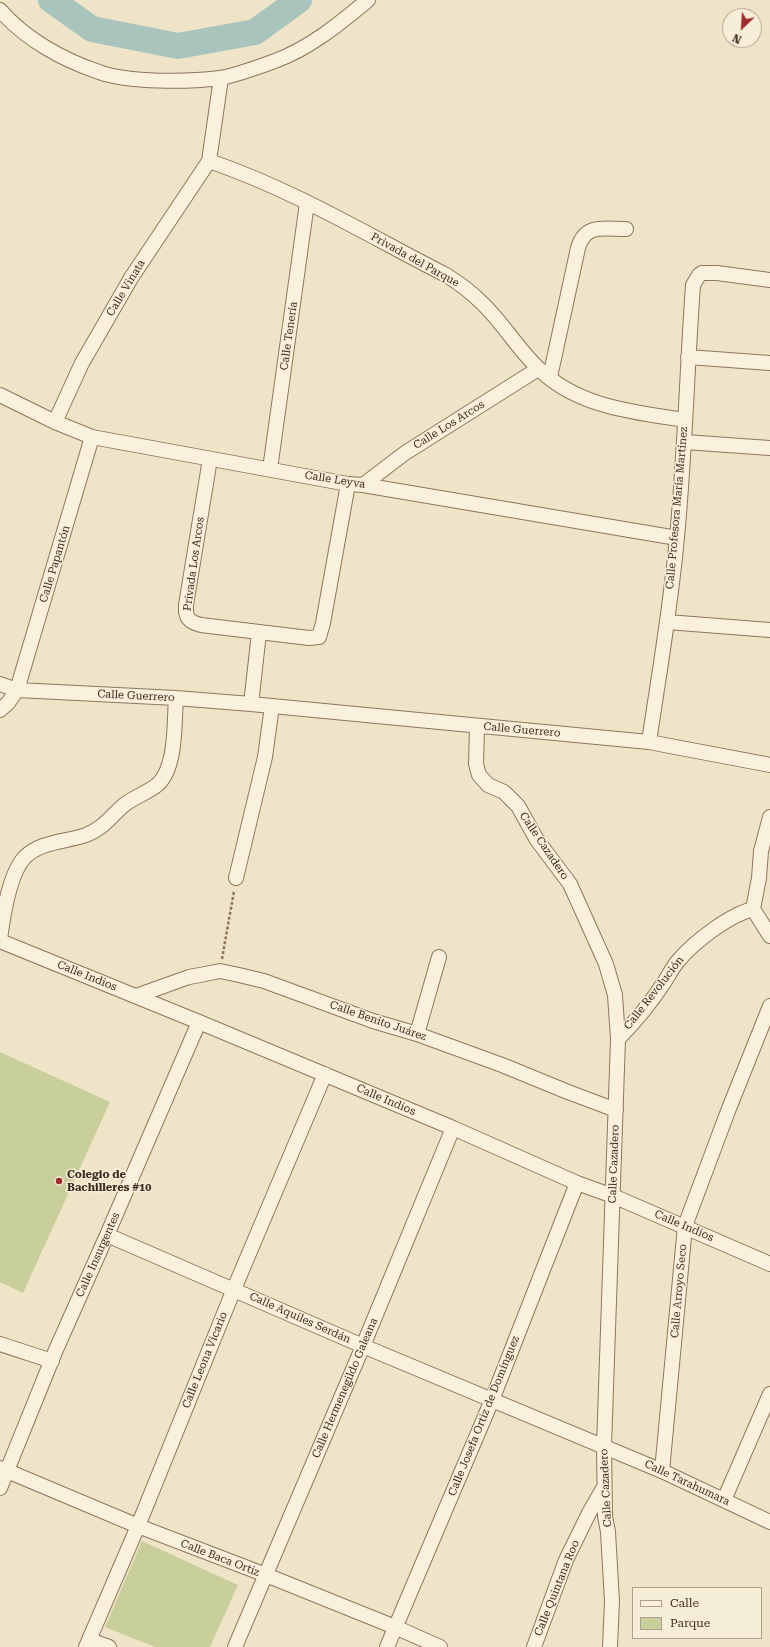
<!DOCTYPE html>
<meta charset="utf-8">
<style>
body{margin:0}
#map{position:relative;width:770px;height:1647px;overflow:hidden;background:#f0e4c8;font-family:"Roboto Serif",serif}
canvas{display:block}
.legend{position:absolute;left:632px;top:1587px;width:130px;height:52px;box-sizing:border-box;background:#f7eed8;border:1px solid #ada18e;margin:0;padding:5px 7px;list-style:none;font-size:12px;color:#3d2e20}
.legend li{display:flex;align-items:center;gap:8px;height:20px}
.legend b{width:20px;border:1px solid #ada18e}
.north{position:absolute;left:722px;top:8px;width:40px;height:40px;box-sizing:border-box;background:#f7eed8;border:1px solid #ada18e;border-radius:50%;rotate:205deg;font-size:11px;font-weight:700;line-height:16px;text-align:center;color:#3d2e20}
.north::after{content:'';display:block;margin:auto;width:14px;height:18px;background:#9e2a2b;clip-path:polygon(50% 0,100% 100%,50% 72%,0 100%)}
</style>
<div id="map">
<canvas width="770" height="1647"></canvas>
<ul class="legend">
<li><b style="height:5px;background:#faf1dc"></b>Calle</li>
<li><b style="height:11px;background:#c9cf9b"></b>Parque</li>
</ul>
<div class="north">N</div>
</div>
<script>
const context = document.querySelector('canvas').getContext('2d');
context.lineJoin = 'round';
function paint(path, color) { context.fillStyle = color; context.fill(path, 'evenodd'); }
function strokePath(path, color, width, dash) { context.strokeStyle = color; context.lineWidth = width; context.lineCap = dash ? 'butt' : 'round'; context.setLineDash(dash || []); context.stroke(path); }
function write(font, color, halo, rows, align = 'center') {
  context.font = font + ' "Roboto Serif",serif'; context.lineWidth = 3; context.setLineDash([]); context.textBaseline = 'middle'; context.strokeStyle = halo; context.fillStyle = color; for (const [text, x, y, turn = 0] of rows) {
    context.save(); context.translate(x, y); context.rotate((+turn || 0) * Math.PI / 180); context.textAlign = isNaN(turn) ? turn : align; if (halo) context.strokeText(text, 0, 0); context.fillText(text, 0, 0); context.restore();
  }
}
paint(new Path2D(`
 M0,1052L110,1102L23,1293L0,1282Z
 M142,1541L238,1585L210,1647H155L105,1627Z`), '#c9cf9b');
strokePath(new Path2D(`
 M51,0L92,29L178,46L255,32L299,0`), '#a9c4bc', 26);
const street = new Path2D(`
 M0,10C25,39 63,60 99,72C129,83 188,82 220,78C234,76 261,66 275,61C310,48 339,24 368,0
 M209,161C292,189 368,235 446,275C459,283 471,292 482,303C503,323 517,348 538,368C577,407 633,412 685,420
 M688,357L770,363
 M550,377L578,248C585,223 604,229 626,229
 M0,395L55,422L92,437L348,484L363,485L677,538
 M55,422L82,363L131,278L209,161L221,78
 M685,442L770,448
 M210,459L186,605C185,618 189,622 201,625L309,638L319,637L323,623L348,484
 M270,469L307,203
 M363,485L405,453L538,369
 M667,622L770,630
 M0,684L17,690L176,698L251,704L649,742L770,765
 M251,704L259,633
 M0,710L8,703L17,690L92,437
 M477,726L476,764L479,775L488,785L504,792L518,806L537,840L570,884L606,964L615,995L618,1039L604,1446L605,1516L608,1532L612,1601L610,1647
 M649,742C659,674 671,606 677,537C685,453 687,369 693,285L699,275L702,273H717L770,280
 M236,878L265,757L272,706
 M753,909L770,936
 M0,939C3,916 9,875 24,858C40,841 66,842 86,835C104,828 110,817 124,805C134,797 147,793 157,785C177,768 174,722 176,698
 M0,941L199,1022L453,1128L577,1183L613,1196L770,1264
 M136,996L189,977L200,975L220,971L239,975L264,981L373,1021L417,1034L502,1065L568,1092L616,1110
 M417,1034L439,957
 M618,1039C634,1023 650,1004 663,984C668,977 672,968 678,961C694,942 729,915 753,909L759,878L761,851L770,817
 M107,1235L363,1346L662,1471L770,1522
 M0,1344L52,1361
 M0,1468L138,1526L266,1575L395,1627L440,1647
 M662,1471L685,1226L728,1111L770,1006
 M0,1488L55,1352L107,1235L199,1022
 M724,1500L770,1394
 M90,1640L109,1647
 M86,1647L138,1526L234,1289L325,1074
 M235,1647L363,1346L453,1128
 M387,1647L492,1400L577,1183
 M534,1647L566,1560L589,1513L604,1487`);
strokePath(street, '#8d765c', 16);
strokePath(new Path2D(`
 M222,959L234,891`), '#8d765c', 2.5, [3, 2]);
strokePath(street, '#faf1dc', 14);
for (const [x, y, r, color] of [
 [59,1181,4,"#9e2a2b"]
]) { const dot = new Path2D(); dot.arc(x, y, r, 0, 2 * Math.PI); context.fillStyle = color; context.fill(dot); strokePath(dot, '#f7eed8', 1.5); }
write('11px', '#3d2e20', '#f7eed8', [
 ["Privada del Parque",415,260,29],
 ["Calle Vinata",126,288,-59],
 ["Calle Tenería",289,336,-82],
 ["Calle Los Arcos",449,425,-32],
 ["Calle Leyva",335,480,9],
 ["Calle Profesora María Martínez",677,508,-85],
 ["Calle Papantón",55,564,-73],
 ["Privada Los Arcos",194,564,-82],
 ["Calle Guerrero",136,696,3],
 ["Calle Guerrero",522,730,5],
 ["Calle Cazadero",544,846,56],
 ["Calle Indios",87,976,22],
 ["Calle Revolución",654,993,-52],
 ["Calle Benito Juárez",378,1021,19],
 ["Calle Indios",386,1100,23],
 ["Calle Cazadero",614,1164,-88],
 ["Calle Indios",684,1226,23],
 ["Calle Insurgentes",98,1255,-66],
 ["Calle Arroyo Seco",679,1291,-85],
 ["Calle Aquiles Serdán",300,1318,24],
 ["Calle Leona Vicario",205,1360,-68],
 ["Calle Hermenegildo Galeana",345,1388,-67],
 ["Calle Josefa Ortiz de Domínguez",484,1416,-68],
 ["Calle Tarahumara",687,1483,25],
 ["Calle Cazadero",606,1488,-93],
 ["Calle Baca Ortiz",220,1558,21],
 ["Calle Quintana Roo",557,1588,-68]
]);
write('bold 11px', '#3d2e20', '#f7eed8', [
 ["Colegio de",67,1175],
 ["Bachilleres #10",67,1188]
], 'left');
</script>
